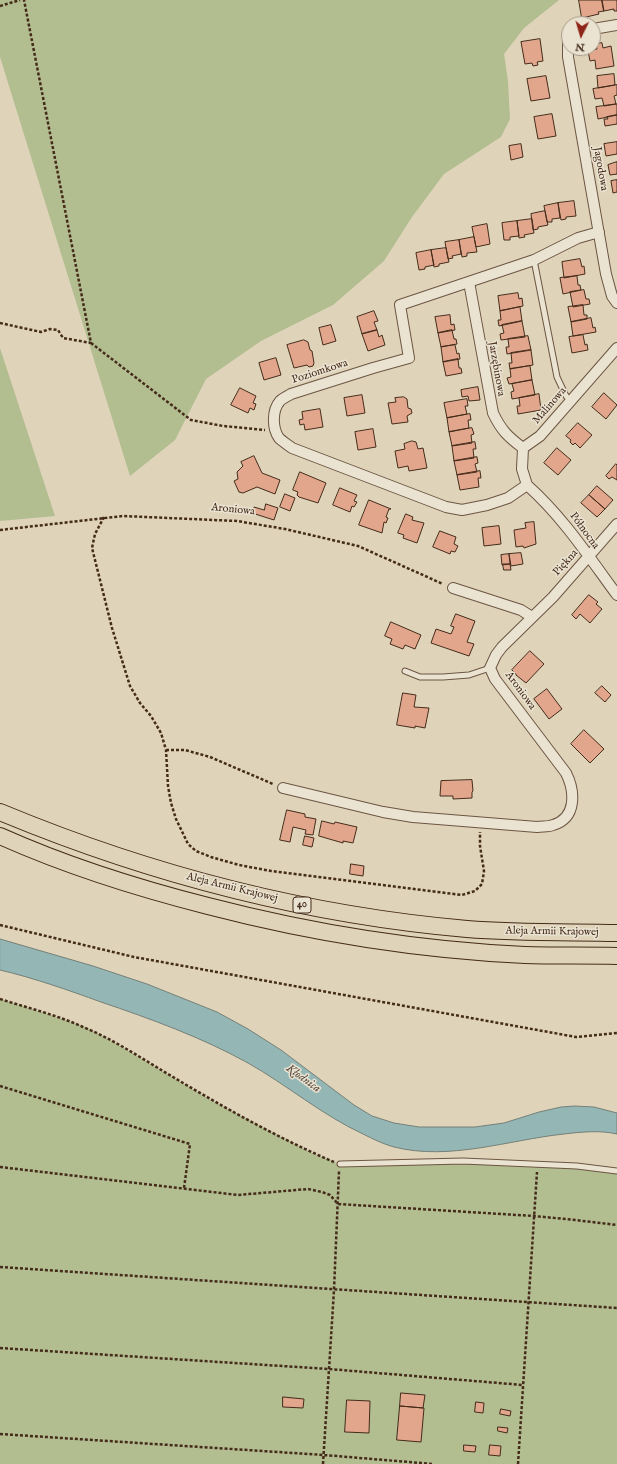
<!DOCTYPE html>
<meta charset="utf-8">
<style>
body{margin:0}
#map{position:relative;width:617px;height:1464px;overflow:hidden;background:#dfd4ba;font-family:"IM FELL English",serif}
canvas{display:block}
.north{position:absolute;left:561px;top:16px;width:40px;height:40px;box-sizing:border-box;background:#eae3d2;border:1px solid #a89988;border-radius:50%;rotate:185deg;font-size:11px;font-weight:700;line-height:16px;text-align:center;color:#452b1a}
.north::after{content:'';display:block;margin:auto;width:14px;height:18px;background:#8f2418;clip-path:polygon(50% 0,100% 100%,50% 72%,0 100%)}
</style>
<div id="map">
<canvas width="617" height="1464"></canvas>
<div class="north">N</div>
</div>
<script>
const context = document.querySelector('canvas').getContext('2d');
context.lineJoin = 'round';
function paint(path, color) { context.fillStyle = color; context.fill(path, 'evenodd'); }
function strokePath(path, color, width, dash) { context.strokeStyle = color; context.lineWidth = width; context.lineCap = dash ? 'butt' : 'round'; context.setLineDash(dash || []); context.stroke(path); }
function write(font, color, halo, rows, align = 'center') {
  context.font = font + ' "IM FELL English",serif'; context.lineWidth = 3; context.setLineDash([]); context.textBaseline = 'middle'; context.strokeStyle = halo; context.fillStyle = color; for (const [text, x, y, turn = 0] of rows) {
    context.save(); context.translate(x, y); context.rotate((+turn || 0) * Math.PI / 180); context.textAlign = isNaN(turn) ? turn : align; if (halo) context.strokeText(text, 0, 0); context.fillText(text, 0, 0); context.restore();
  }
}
paint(new Path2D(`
 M0,0H559L524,28L504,54L508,81L510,119L501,137L444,174L412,217L384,261L333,305L261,341L206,379L175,440L130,476L0,57Z
 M0,348L55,516L0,521Z
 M0,999L48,1014L83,1026L105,1037L211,1100L310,1152L340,1164L463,1161L617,1171V1464H0Z`), '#b2bd90');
const water = new Path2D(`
 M0,939L93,966L147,984L217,1012L248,1029L281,1050L354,1105L372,1116L394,1123L419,1127H475L504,1123L539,1112L561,1107L575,1106L594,1107L617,1113V1134C600,1130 581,1132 564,1134C508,1140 450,1161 394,1147C383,1144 373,1139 363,1134C322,1115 287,1085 248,1063C201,1037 151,1019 101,1002C68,990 34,978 0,970Z`);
paint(water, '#94b7b5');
strokePath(water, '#747f77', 1);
const building = new Path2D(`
 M579,0H602L604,11L598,12L599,14L582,18Z
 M602,0H617V11H614V9L604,11Z
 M540,39L543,61L537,62L538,65L533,66L532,63L525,64L521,42Z
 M602,43L603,48L611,46L614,66L596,69L595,60L590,61L588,51L597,49L596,44Z
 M614,74L615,85L598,88L597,76Z
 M546,76L550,98L531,101L527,79Z
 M617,85V95L614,96L616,104L604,106L602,98L595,99L593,89Z
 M616,104H617V115L598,119L596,107Z
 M552,114L556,136L538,139L534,117Z
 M617,115V124L605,126L604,119H608L607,117Z
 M617,142V154L606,156L604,144Z
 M521,144L523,157L511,160L509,146Z
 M617,162V174L610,175L608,165Z
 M617,180V192L613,193L611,181Z
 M574,201L576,216L566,217V219L561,220L558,203Z
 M558,203L560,218L552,219V222H547L544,206Z
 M545,211L548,225L538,227V229L533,230L531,214Z
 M532,219L534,233L524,235L525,237L519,238L517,221Z
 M517,221L519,236L510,237V240H504L502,223Z
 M487,224L490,244L476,247L472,227Z
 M474,237L477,252L467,253V256L462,257L459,240Z
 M459,240L461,254L452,256L453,258L448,259L445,242Z
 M446,248L449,262L439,264V266L434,267L431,250Z
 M431,250L434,265L425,267V269L419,270L416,253Z
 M580,259L582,267L584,266L585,274L564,278L562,262Z
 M577,276L578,285H580L581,290L563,294L560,278Z
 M584,290L586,299H589L590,304L573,307L570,292Z
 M518,293L519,299L522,298L523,306L500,311L498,296Z
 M583,305L584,315H587V319L571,322L568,307Z
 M520,307L522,321L499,326L498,320H501L500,311Z
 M374,311L378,321L374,322L377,330L362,334L357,317Z
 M450,315L451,325L454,324L455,330L438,333L435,317Z
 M591,318L593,328L595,327L596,332L573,336L571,322Z
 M522,321L525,337L501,340L500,334L504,333L502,325Z
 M331,325L336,341L323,345L319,328Z
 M377,330L379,337L382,335L385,345L368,351L362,334Z
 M452,330L454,339H456L457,344L441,347L438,333Z
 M583,335L585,345L587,344L588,350L572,353L569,337Z
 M528,336L531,350L507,354L506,347H509L508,339Z
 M304,340L308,342L310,350L312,351L314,363L313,366L309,367L307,365L294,368L287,345Z
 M455,345L457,354L459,353L460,359L443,362L441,347Z
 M531,350L533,365L510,369L509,363H512L511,353Z
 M276,358L281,375L264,380L259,363Z
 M458,359L459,368H461L462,373L446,376L443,362Z
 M530,366L532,380L509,384L507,378L511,377L510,369Z
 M532,380L535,395L512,399L511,392L514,391L512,384Z
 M478,387L480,400L469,401L468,396L462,397L461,390Z
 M240,388L256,396L253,403L256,404L254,410L250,408L248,413L231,405Z
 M604,393L617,405L606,419L592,407Z
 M539,394L541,410L518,414L517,406H520L519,398Z
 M362,395L365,413L347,416L344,398Z
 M404,397L407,399L408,408L411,409L412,413L407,416L408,422L392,424L388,403L396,402L395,398Z
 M467,399L468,406H465L467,414L447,418L444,403Z
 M320,409L323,427L305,430L304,424L300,425L299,420L303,419L302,412Z
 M470,414L471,420H468L469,428L449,432L447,418Z
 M578,423L592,435L580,448L575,443L573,445L570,442L571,440L566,436Z
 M472,428L474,434L471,435L472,443L452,446L449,432Z
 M373,429L376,447L358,450L355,432Z
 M412,441L416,442L418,449L423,448L427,468L409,471L408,466L398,468L395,451L405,449L404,444Z
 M475,442L476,449H473L474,458L454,461L452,446Z
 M557,448L571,460L558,475L544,463Z
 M254,456L262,473L280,480L275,494L257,487L243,493L239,492L234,481L238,479L237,472L243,466L241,462Z
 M477,457L478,463L475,464L477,472L457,475L454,461Z
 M616,464L617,465V480L612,477L609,479L606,476Z
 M480,471L481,478H478L479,487L460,490L457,475Z
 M300,472L326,483L318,503L299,497L297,495L298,492L293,490Z
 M597,486L613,500L605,509L589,495Z
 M340,488L357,495L354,501L357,502L354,507L352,506L350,512L333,505Z
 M285,494L295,498L290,511L280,507Z
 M589,495L605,509L597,517L581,503Z
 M369,500L391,509H389L386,517L388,518L386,523L384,522L382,533L359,525Z
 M266,504L278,508L274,520L252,513L254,507L264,510Z
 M406,514L413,517L412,520L424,523L417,543L403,538L404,535L398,533Z
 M534,522L536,544L524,548L523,546L516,547L514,530L526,528L525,523Z
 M499,526L501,544L484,546L482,528Z
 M440,531L456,537L454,544L458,546L455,552L451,551L450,554L433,547Z
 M521,553L523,564L511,566L509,554Z
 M509,554L510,564L502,565L501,555Z
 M503,564H510L511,570H504Z
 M589,595L598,602L596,604L602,609L590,623L580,614L576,619L572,615Z
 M456,614L475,621L467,642L474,644L469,656L431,643L436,629L451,634L454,627L451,626Z
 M391,622L421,635L415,649L405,645L403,649L390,644L392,639L385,636Z
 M530,651L544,664L526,683L516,675V674L512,670Z
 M602,686L611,695L605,702L595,693Z
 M547,689L562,709L549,719L534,699Z
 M403,693L416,695L414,707L429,708L425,728L415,726V728L397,725Z
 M584,730L604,749L590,763L571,744Z
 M472,780L473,791L472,792V798L453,799V796H440L441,781Z
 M287,810L305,814V817L316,819L313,835L305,834L306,830L293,827L290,842L280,840Z
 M322,821L334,824L335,822L357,827L353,843L343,841V843L319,836Z
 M305,836L314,838L312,847L303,845Z
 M351,864L364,866L363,876L350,874Z
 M401,1393L425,1395L423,1408L400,1406Z
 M283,1397L304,1399L303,1408L283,1407Z
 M347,1400L370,1401L369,1433L345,1432Z
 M476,1402L484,1403L483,1413L475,1412Z
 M400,1406L424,1408L421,1442L397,1440Z
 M501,1409L511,1411L510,1416L500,1414Z
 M498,1427L508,1428L507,1433L498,1431Z
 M464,1445L476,1446L475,1452L464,1451Z
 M490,1445L501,1446L500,1456L489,1455Z`);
paint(building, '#e1a68b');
strokePath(building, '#452b1a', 1);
const service = new Path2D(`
 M534,260L557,377L566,396L571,401
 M405,671L420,677H443L469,675L490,668
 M340,1164L463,1161L577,1166L617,1171`);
const minor = new Path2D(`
 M593,29L617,25
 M569,37L568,38V57L606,274L612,296L617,303
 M469,282L493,413C501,430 508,437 523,448
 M527,485L508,498L487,505L462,510L446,507L292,448C288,445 282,441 279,438C272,428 272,410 280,401C283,398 288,396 291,394L373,368L409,358L400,305L534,260L578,238L599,232
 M527,485L522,469L523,448L540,436L617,348
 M527,485C563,517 589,557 617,595
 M453,588L521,610L532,617
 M283,788L383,812L413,817L537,827C542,826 548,827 553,825C577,818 575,791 566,773L495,679L490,668L496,655L502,647L553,597L617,524`);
const primary = new Path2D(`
 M0,812C149,874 307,915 467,929C517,933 567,932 617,933
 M0,836C67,866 137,888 208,906C312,933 418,950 525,955C555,956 586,955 617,956`);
strokePath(service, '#6c5542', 7);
strokePath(minor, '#6c5542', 12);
strokePath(primary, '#452b1a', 18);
strokePath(new Path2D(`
 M0,6L20,0
 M0,323L41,332L50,329L58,330L63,338L91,343L24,0
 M91,343L191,420L223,426L265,430
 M104,517L95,534L92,548L112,628L130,686L140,703L151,716L161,733L166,750L168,786L171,803L176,819L188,844L196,851L211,857L239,865L271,871L462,895L475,891L482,884L484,871L480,846V832
 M0,530L123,516L237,521L285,529L358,546L443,584
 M166,750H185L210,757L273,784
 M0,925L134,957L576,1037L617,1033
 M0,999C28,1008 57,1015 83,1027C115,1040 144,1060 173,1077C225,1108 278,1138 334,1162
 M0,1086L190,1144L184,1188
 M0,1167L238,1195L308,1189L322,1192L330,1195L338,1204L534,1216L575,1220L617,1225
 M0,1267L617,1308
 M0,1348L329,1369L523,1385
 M0,1434L324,1455L433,1464
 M323,1464L334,1290L339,1171
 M518,1464L537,1172`), '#452b1a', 2.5, [3, 2]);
strokePath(service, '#eae3d2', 5);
strokePath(minor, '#eae3d2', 10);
strokePath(primary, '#dfd4ba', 16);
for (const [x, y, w] of [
 [302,905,18]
]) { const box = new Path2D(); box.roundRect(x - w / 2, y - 8, w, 16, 3); context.fillStyle = '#eae3d2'; context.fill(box); strokePath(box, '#452b1a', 1); }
write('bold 10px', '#452b1a', null, [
 ["40",302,905]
]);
write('11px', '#452b1a', '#eae3d2', [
 ["Jagodowa",600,169,80],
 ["Jarzębinowa",496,369,80],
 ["Poziomkowa",320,372,-18],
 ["Malinowa",550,406,-49],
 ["Aroniowa",233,510,6],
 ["Północna",584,531,54],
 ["Piękna",566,563,-48],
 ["Aroniowa",520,691,54],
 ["Aleja Armii Krajowej",232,888,14],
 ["Aleja Armii Krajowej",552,932,1]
]);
write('italic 12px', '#554739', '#eae3d2', [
 ["Kłodnica",303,1079,36]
]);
</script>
